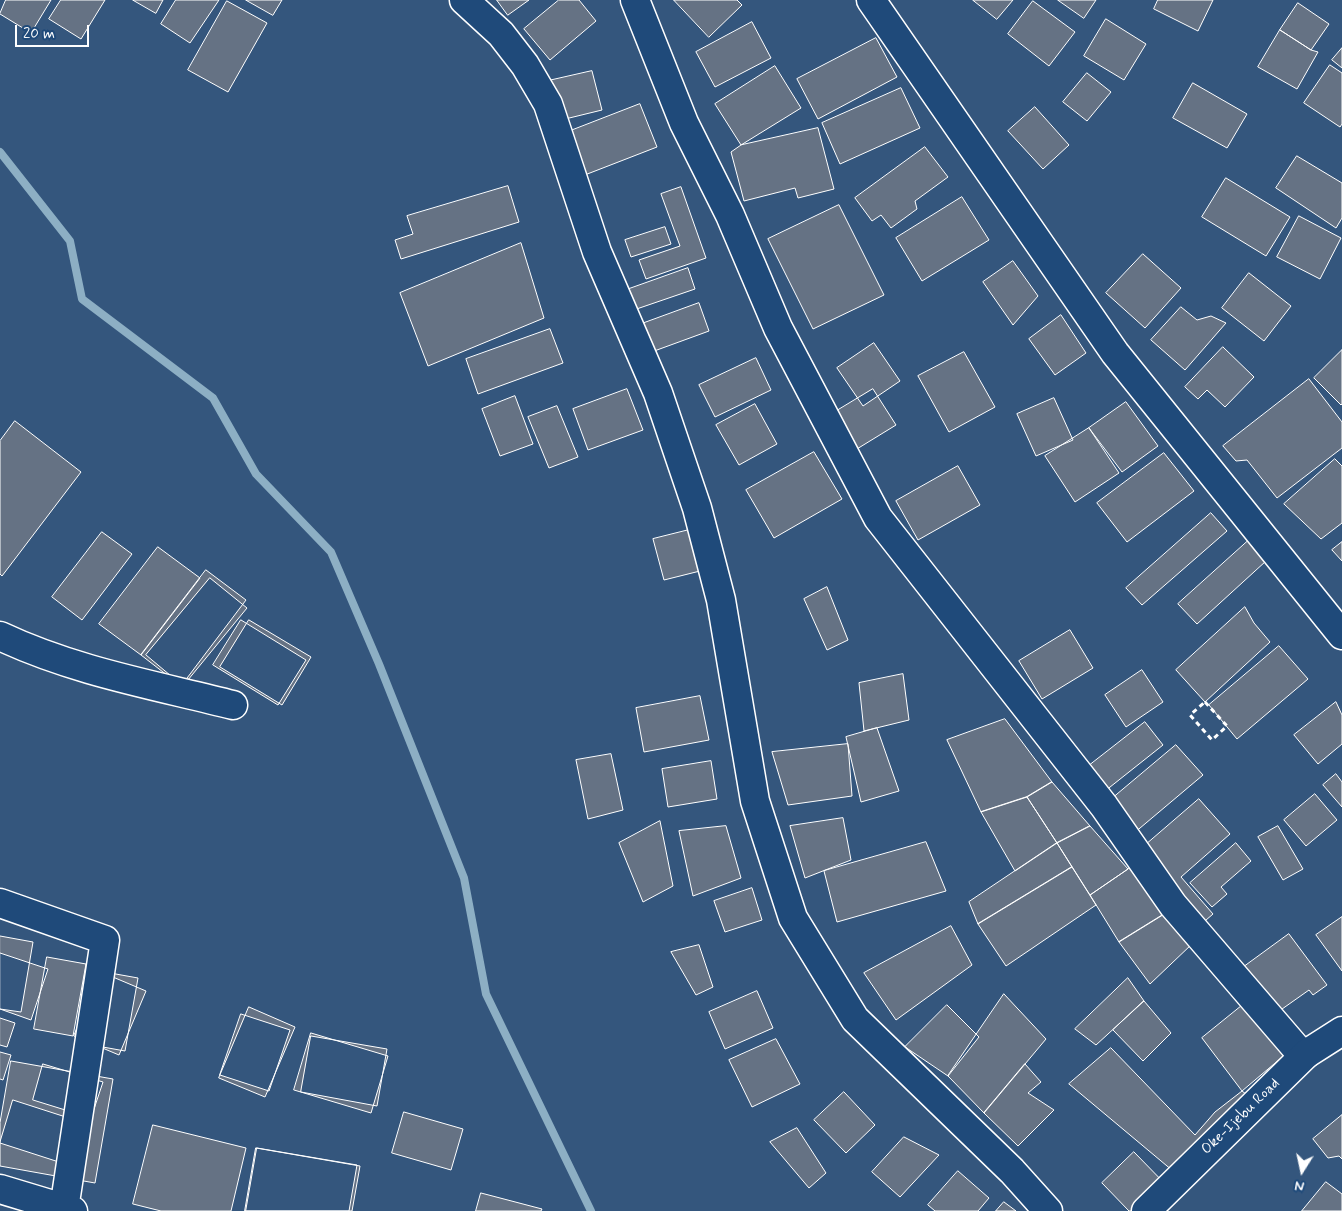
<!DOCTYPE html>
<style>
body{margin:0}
#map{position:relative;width:1342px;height:1211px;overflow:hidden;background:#34567d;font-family:Mynerve,sans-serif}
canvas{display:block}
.north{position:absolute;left:1277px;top:1146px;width:50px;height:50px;-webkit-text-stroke:4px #1f4a7a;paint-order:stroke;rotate:190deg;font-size:14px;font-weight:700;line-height:20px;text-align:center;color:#fff}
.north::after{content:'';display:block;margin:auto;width:18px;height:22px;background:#fff;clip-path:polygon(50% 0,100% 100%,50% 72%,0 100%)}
.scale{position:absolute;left:15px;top:25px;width:74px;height:22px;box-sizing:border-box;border:2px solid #fff;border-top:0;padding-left:6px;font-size:15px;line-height:18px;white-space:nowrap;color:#fff;-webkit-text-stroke:4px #1f4a7a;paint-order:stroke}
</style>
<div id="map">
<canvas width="1342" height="1211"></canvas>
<div class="north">N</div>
<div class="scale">20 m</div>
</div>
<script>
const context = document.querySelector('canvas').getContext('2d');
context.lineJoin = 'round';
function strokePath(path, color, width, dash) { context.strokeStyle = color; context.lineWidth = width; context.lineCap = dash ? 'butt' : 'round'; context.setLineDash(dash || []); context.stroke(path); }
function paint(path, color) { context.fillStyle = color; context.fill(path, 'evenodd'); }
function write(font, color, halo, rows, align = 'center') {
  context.font = font + ' Mynerve,sans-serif'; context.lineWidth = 4; context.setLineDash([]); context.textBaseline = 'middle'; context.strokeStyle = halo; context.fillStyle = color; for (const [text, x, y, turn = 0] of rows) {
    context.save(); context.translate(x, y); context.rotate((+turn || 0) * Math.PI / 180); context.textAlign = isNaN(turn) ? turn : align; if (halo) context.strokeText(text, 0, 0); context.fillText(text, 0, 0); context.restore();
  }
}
strokePath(new Path2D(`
 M0,152L70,241L82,299L213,398L256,474L331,552L379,664L464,878L486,994L591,1211`), '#8dafc4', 8);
const building = new Path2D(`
 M6,0H51L31,33L0,14Z
 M61,0H105L81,39L49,19Z
 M133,0H163L156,13Z
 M176,0H219L190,43L161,24Z
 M246,0H282L273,15Z
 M497,0H529L508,15Z
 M559,0H579L596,21L550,60L524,29Z
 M674,0H737L742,5L709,37Z
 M973,0H1013L997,19Z
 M1058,0H1096L1084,18Z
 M1158,0H1213L1198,31L1154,9Z
 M227,1L267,23L228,92L188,70Z
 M1033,1L1075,32L1049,66L1008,34Z
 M1298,3L1329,24L1311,50L1280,30Z
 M1106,19L1146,44L1124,80L1084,56Z
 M752,22L771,58L715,87L696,52Z
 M1280,30L1311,50L1318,52L1297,89L1258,67Z
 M876,38L897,77L818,119L797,79Z
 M1342,48V68L1332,60Z
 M1330,65L1342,73V124L1340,127L1304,103Z
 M775,66L801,108L741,145L715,104Z
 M592,71L602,110L557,121L548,81Z
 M1087,73L1111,92L1087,121L1063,102Z
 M1193,83L1247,114L1227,148L1173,118Z
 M901,88L920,128L840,164L822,123Z
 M640,104L657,147L577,178L560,135Z
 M1035,107L1069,145L1043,169L1008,131Z
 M818,128L834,189L798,198L795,188L744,201L731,152L741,145Z
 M925,147L948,177L915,201L917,209L891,228L881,215L872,221L855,198Z
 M1297,156L1342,183V218L1336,228L1276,188Z
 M1226,178L1290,217L1266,256L1202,217Z
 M508,186L519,222L401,259L395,240L413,234L407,216Z
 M681,187L706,258L646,279L639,260L680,246L661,194Z
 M962,197L989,240L922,281L896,238Z
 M839,205L884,295L813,329L768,239Z
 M1299,216L1341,238L1320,279L1277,257Z
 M665,227L671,244L631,257L625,240Z
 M521,243L544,318L428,366L400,293Z
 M1143,254L1181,288L1145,328L1106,293Z
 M1013,261L1038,296L1013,325L983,282Z
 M688,268L695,289L622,314L615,294Z
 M1249,273L1291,306L1264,341L1222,308Z
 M699,303L709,331L646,354L636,326Z
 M1181,307L1197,320L1211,316L1226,323L1185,370L1151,340Z
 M1061,315L1086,353L1055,375L1029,339Z
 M550,329L563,363L478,394L466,359Z
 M874,343L900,381L863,406L837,368Z
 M1223,347L1254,377L1225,407L1207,390L1198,399L1185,387Z
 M1342,350V404L1341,405L1314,378Z
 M964,352L995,407L949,432L918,376Z
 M756,358L771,390L715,417L699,385Z
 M1309,379L1342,422V448L1277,498L1247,460L1236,461L1223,446Z
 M627,389L643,430L588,450L573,409Z
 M873,389L896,425L852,452L830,415Z
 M515,396L533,444L500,456L482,409Z
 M1054,398L1073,440L1036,456L1017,414Z
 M1126,402L1158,446L1122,472L1089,428Z
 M755,404L777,444L739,465L716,425Z
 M557,406L578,457L549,468L528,417Z
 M15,421L81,472L2,576L0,574V441Z
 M1089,428L1119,473L1075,502L1045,456Z
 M814,452L842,499L774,538L746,490Z
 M1164,453L1194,491L1127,542L1097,503Z
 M1335,459L1342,466V523L1321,539L1284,504Z
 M958,466L980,505L918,540L896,501Z
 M1211,513L1227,531L1142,605L1126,588Z
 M689,530L700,571L664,580L653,539Z
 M102,532L132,554L82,620L52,597Z
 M1248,541L1266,561L1197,624L1178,604Z
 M1342,542V561L1332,550Z
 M158,547L200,578L141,655L99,624Z
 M206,570L246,600L181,686L141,655Z
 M210,578L247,608L183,686L146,655Z
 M827,587L848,640L827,650L804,599Z
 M1245,607L1254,623L1270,642L1205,702L1176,670Z
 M241,620L306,660L278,705L213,665Z
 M249,620L311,657L282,705L220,667Z
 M1070,630L1093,668L1042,699L1019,661Z
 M1279,646L1308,679L1237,739L1209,705Z
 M1142,670L1163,702L1126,727L1105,695Z
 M903,674L909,720L864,731L859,683Z
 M700,696L709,740L644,752L636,708Z
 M1336,702L1342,715V744L1318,764L1294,735Z
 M1005,719L1052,782L1027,797L981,812L947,740Z
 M1145,722L1163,745L1100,795L1081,772Z
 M877,728L899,791L861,802L846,737Z
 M848,744L852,796L788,805L772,752Z
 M1176,745L1203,775L1127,839L1101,808Z
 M611,754L623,810L588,819L576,760Z
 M711,761L717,799L668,807L662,769Z
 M1336,774L1342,782V807L1323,785Z
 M1052,782L1090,826L1057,843L1027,797Z
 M1315,794L1337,820L1306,846L1284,820Z
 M1027,797L1057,843L1015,871L981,812Z
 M1199,799L1230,834L1181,877L1213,914L1198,927L1134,855Z
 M843,818L851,860L805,878L790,826Z
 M660,821L673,886L643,902L619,843Z
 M726,826L741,878L693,896L679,831Z
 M1090,826L1128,869L1090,895L1057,843Z
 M1278,826L1303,869L1283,880L1258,837Z
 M926,842L946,891L837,922L824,871Z
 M1057,843L1072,867L978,924L969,902Z
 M1236,843L1251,861L1221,887L1227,894L1212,907L1190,883Z
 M1134,862L1166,913L1119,942L1090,895L1128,869Z
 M1072,867L1096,905L1006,966L978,924Z
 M752,888L762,920L725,932L714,901Z
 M1166,913L1192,944L1150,984L1119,942Z
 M1342,917V971L1316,935Z
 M951,926L972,965L896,1020L864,973Z
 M1289,934L1327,985L1313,995L1309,990L1275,1014L1241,969Z
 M0,936L33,942L21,1012L0,1009Z
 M699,945L713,987L696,995L671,952Z
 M0,953L48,969L31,1020L0,1009Z
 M47,957L86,964L73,1036L34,1029Z
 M99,971L138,978L125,1051L86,1044Z
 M101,972L146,991L119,1055L74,1036Z
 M1128,978L1144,1001L1096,1045L1075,1029Z
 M757,991L773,1028L725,1049L709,1012Z
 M1004,994L1046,1039L984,1113L948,1076Z
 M1144,1001L1171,1033L1143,1061L1113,1030Z
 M1244,1004L1287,1053L1242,1091L1202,1038Z
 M947,1005L979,1037L948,1076L905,1047Z
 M249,1007L295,1027L265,1097L219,1078Z
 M241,1014L290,1030L269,1091L220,1075Z
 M0,1018L15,1023L7,1047L0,1045Z
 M311,1033L388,1056L371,1113L294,1090Z
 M311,1036L387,1049L377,1106L301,1092Z
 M776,1039L800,1084L752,1107L729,1060Z
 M1111,1048L1195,1135L1215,1112L1242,1091L1251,1098L1179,1176L1069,1084Z
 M0,1052L11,1055L3,1080L0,1079Z
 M11,1061L113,1079L95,1183L0,1166V1123Z
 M43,1064L103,1082L91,1118L33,1100Z
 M1025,1064L1041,1082L1028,1093L1054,1110L1018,1146L984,1113Z
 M844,1092L875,1125L846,1153L814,1120Z
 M13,1100L75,1120L62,1163L0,1143Z
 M404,1112L463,1129L451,1170L392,1153Z
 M1342,1115V1159L1339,1156L1328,1158L1313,1139Z
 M153,1125L246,1148L231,1211H161L133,1204Z
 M797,1128L826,1173L809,1188L770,1142Z
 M904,1137L939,1155L900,1197L872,1172Z
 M256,1148L360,1166L352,1211H245Z
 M257,1148L357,1165L349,1211H246Z
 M1134,1152L1173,1192L1153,1211H1129L1102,1183Z
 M958,1171L989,1198L978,1211H935L928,1205Z
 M1326,1182L1342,1194V1211H1302Z
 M481,1193L542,1209L541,1211H476Z
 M1004,1202L1016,1211H996Z`);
paint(building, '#657284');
strokePath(building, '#fff', 1);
const minor = new Path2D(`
 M464,0L501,34L525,65L548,104L597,252L658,393L697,508L721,600L755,801L793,918L855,1019L1012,1171L1048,1211
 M635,0L684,123L730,215L778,328L878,518L1104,806L1173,905L1296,1048L1306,1054
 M871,0L1115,353L1342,635
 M0,636C74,671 154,685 233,705
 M0,903L105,940L64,1209
 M0,1189L73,1211`);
const major = new Path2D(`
 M1146,1211L1306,1054L1342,1031`);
strokePath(minor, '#fff', 31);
strokePath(major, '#fff', 31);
strokePath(new Path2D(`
 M1205,702L1227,726L1212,740L1190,715Z`), '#fff', 3, [5, 4]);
strokePath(minor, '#1f4a7a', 28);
strokePath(major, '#1f4a7a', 28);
write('15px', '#fff', '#1f4a7a', [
 ["Oke-Ijebu Road",1241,1117,-44]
]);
</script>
